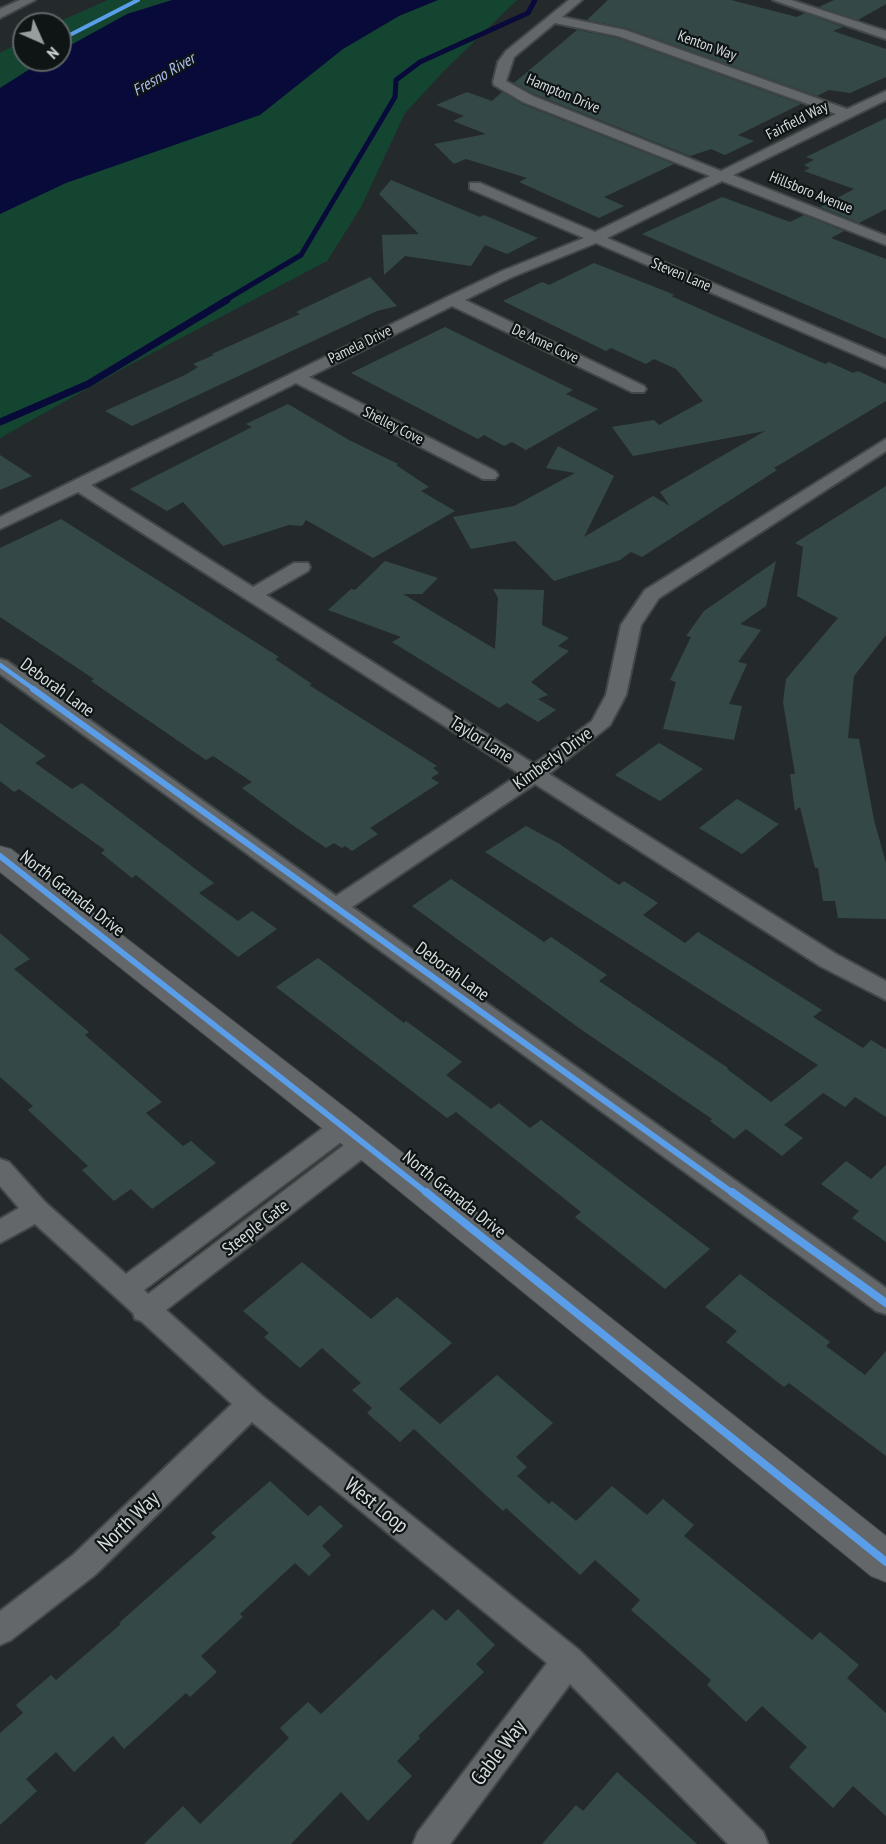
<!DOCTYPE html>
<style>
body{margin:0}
#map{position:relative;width:886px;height:1844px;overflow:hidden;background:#242a2c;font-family:"PT Sans Narrow",sans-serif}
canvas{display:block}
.north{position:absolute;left:12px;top:12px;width:60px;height:60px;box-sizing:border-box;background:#0f1415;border:2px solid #5e6465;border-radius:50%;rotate:135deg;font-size:16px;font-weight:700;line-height:24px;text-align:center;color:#d5dcde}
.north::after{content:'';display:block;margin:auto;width:21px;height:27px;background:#979ea0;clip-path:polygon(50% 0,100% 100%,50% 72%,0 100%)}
</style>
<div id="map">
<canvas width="886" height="1844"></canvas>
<div class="north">N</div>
</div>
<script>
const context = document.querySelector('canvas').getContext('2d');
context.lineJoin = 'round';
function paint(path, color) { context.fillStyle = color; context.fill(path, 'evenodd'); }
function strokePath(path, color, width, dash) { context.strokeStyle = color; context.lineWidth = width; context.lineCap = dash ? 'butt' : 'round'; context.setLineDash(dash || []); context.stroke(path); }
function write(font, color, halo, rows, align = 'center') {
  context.font = font + ' "PT Sans Narrow",sans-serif'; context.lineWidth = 4.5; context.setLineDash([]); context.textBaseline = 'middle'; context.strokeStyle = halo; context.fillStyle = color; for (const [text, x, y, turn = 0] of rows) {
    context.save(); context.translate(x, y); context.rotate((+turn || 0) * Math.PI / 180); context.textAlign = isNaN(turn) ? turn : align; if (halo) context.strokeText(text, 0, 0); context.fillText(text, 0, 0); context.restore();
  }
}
paint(new Path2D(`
 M108,0H517L444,71L405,113L361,207L327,261L124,368L0,438V53L24,40V60H60V24H54Z`), '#144531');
paint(new Path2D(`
 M172,0H438L399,16L343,49L260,115L66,183L0,214V88L44,60H60V51L127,14Z`), '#080a39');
strokePath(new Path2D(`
 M224,301L301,255L395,97L396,80L420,62L528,13L535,0`), '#080a39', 5);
strokePath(new Path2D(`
 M0,422L88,384L227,300`), '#080a39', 7);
paint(new Path2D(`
 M608,0H731L797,17L805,13L843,27L833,31L886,49V77L850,93L829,90L817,96L626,28L587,20Z
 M834,0H886V4L858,20L819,7Z
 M577,30L617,38L801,104L738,135L754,141L725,155L711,149L690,156L534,94L514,83Z
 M467,92L492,101L502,92L522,104L674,164L604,197L624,206L599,218L519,182L527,178L466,159L454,164L434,144L486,134L453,121L464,116L436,105Z
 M886,118V209L859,223L820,207L854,189L804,171L810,168L804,165L814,160L806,157Z
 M391,180L480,217L484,215L538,238L507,254L485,245L471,266L405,256L384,275L382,235L419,234L379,194Z
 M722,197L790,222L804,215L844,231L831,238L886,259V339L642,234Z
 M594,263L675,295L671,296L825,364L829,362L853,373L858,371L886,384V401L774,468L777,470L642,557L631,552L620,560L554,581L515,541L471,549L453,517L514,506L575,473L546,468L558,446L614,476L584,537L653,496L670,506L660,492L765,431L633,456L612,427L654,420L659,425L703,401L676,369L654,359L646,364L611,348L606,351L503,301L542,282L549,285Z
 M370,277L397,306L377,311L132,426L105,411L187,374L198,367L193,364L214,355L212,354L300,314L296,312Z
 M445,327L573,390L566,394L598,409L526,450L512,442L504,446L484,435L478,439L351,373Z
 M288,404L349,440L398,464L396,465L429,487L421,491L455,511L373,558L306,520L302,526L289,525L223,546L183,502L167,511L130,489L252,427L246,424Z
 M0,455L32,476L0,490Z
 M886,486V635L854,676L848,738L859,739L874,820L886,863V919L838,918L835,901H823L818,868H815L800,807L795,811L790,774H795L783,702L786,679L838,618L797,596L803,547L795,543Z
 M61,519L279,657L275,659L312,684L309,685L437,766L433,768L439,773L431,778L439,783L370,828L378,834L352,851L345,846L342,848L334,843L326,848L291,824L242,788L252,782L213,756L206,760L91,681L94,679L0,617V548Z
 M385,561L438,578L422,594H403L495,649L498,598L493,589L544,590L542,625L569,638L558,646L569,651L531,682L548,695L538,699L556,710L538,722L507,703L499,708L392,642L401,637L328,610L351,589L355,590Z
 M776,561L766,606L740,624L761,630L738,662L747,664L729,704L742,706L734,740L663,729L676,682L670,680L691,637L686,636L704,611Z
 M0,723L46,756L35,763L72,789L82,783L214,883L199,893L238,921L252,911L277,929L238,957L136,875L132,878L101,853L105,850L19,789L14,792L0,781Z
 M659,743L703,769L660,801L615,775Z
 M737,799L779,824L742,854L699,828Z
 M526,826L558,843L619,885L624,881L658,903L643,915L685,943L698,932L822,1010L813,1017L863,1048L871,1040L886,1049V1117L855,1097L845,1107L823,1093L784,1125L803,1138L782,1156L746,1129L734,1139L710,1121L712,1119L579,1028L412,906L451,879L544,942L551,937L607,975L599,981L728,1068L727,1069L771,1102L818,1065L485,852Z
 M0,933L30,959L14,969L89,1032L85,1035L162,1102L146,1113L183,1146L191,1141L216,1163L152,1209L131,1189L114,1201L82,1170L88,1166L28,1110L33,1106L0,1077Z
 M318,958L404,1023L406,1021L462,1062L446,1075L491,1109L499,1103L530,1128L541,1120L710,1249L665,1289L575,1217L581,1212L456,1112L447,1118L276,987Z
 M846,1161L871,1179L886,1165V1242L852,1218L859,1211L821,1184Z
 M302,1262L371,1319L397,1297L452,1343L399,1389L440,1424L497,1375L553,1423L516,1457L527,1467L517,1476L549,1504L552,1501L576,1521L612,1486L647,1515L663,1499L694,1525L684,1536L812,1640L820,1632L859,1665L847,1678L886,1713V1816L853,1786L833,1808L789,1767L807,1747L762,1706L746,1722L707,1685L711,1680L631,1610L640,1600L595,1560L580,1575L506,1508L503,1511L414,1429L400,1442L367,1413L372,1408L352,1390L361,1383L322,1348L300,1368L264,1337L269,1333L243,1311Z
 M740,1274L830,1342L826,1346L865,1375L886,1351V1456L789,1383L784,1387L726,1342L737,1331L705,1307Z
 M270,1481L308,1516L320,1505L343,1526L322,1546L331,1555L309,1576L295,1563L240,1614L243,1617L201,1656L217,1672L190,1697L186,1693L124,1749L113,1736L74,1772L56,1752L26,1779L37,1791L0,1825V1733L23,1713L16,1705L51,1675L56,1680L121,1624L119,1623L216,1537L211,1533Z
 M433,1609L446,1621L458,1609L495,1645L476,1664L484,1672L418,1736L420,1738L397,1761L412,1776L368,1821L341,1792L291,1844H144L183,1806L200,1824L289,1738L280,1728L308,1702L321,1714Z
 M617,1772L697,1844H542L576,1805L583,1811Z`), '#354848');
const street = new Path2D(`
 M20,0H35L0,18V9Z
 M569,0H582L562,17L625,30L847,109L886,91V100L733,175L886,236V245L722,181L607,238L886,357V368L596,243L512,277L465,300L644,386L646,389L644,392H632L452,306L309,377L495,471L498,475L495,479H483L296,383L91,485L253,587L294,563H308L310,567L308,571L266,595L534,764L592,721L606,695L621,625L645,590L886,439V451L659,598L641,625L626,695L610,725L549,774L836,954L886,981V1000L820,966L535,784L352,907L886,1288V1314L876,1311L0,674V659L7,661L336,896L520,774L78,492L0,529V517L447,297L502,271L584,238L470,189V183H480L595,232L710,176L523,102L494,85L493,82L498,62L506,51ZM555,23L618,36L836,114L721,171L533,96L506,81L514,57Z
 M773,0H791L886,31V39Z
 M344,1116L353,1119L356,1126L353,1133L144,1290L148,1294L356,1136L365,1133L374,1136L378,1143L374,1150L166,1310L261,1395L579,1650L763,1832L768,1844H728L570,1684L450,1844H413L418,1832L547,1663L252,1422L95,1575L11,1640L0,1645V1611L73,1555L232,1404L141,1321L135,1319L133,1313L35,1224L0,1243V1219L19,1208L0,1186V1159L9,1162L46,1203L126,1274L335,1119Z`);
const secondary = new Path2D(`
 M0,846L11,849L356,1116L886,1536V1582L871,1576L332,1136L0,872Z`);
strokePath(street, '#424748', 4);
strokePath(secondary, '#424748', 2);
paint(street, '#636769');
paint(secondary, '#636769');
strokePath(new Path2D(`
 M60,40L138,0`), '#5a9eea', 4);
strokePath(new Path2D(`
 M0,665L35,690`), '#5a9eea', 4.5);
strokePath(new Path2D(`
 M33,689L734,1194
 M0,856L428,1194`), '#5a9eea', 6);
strokePath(new Path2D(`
 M426,1192L886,1562
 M732,1192L886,1303`), '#5a9eea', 8);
write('15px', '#d5dcde', '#0f1415', [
 ["Kenton Way",707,46,20],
 ["Hampton Drive",563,94,23],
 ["Fairfield Way",797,121,-27],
 ["Hillsboro Avenue",811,193,22],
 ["Steven Lane",681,275,23],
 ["De Anne Cove",545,344,25],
 ["Pamela Drive",360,345,-26],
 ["Shelley Cove",393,426,27]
]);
write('italic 16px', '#aebff2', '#0f1415', [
 ["Fresno River",164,75,-30]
]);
write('18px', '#d5dcde', '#0f1415', [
 ["Deborah Lane",57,688,36],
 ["Taylor Lane",481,740,32],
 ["Kimberly Drive",553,759,-36],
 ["North Granada Drive",72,894,38],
 ["Deborah Lane",452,972,36],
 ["North Granada Drive",454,1195,39],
 ["Steeple Gate",256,1228,-38]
]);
write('21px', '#d5dcde', '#0f1415', [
 ["West Loop",376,1506,39],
 ["North Way",129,1522,-44],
 ["Gable Way",499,1753,-53]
]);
</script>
